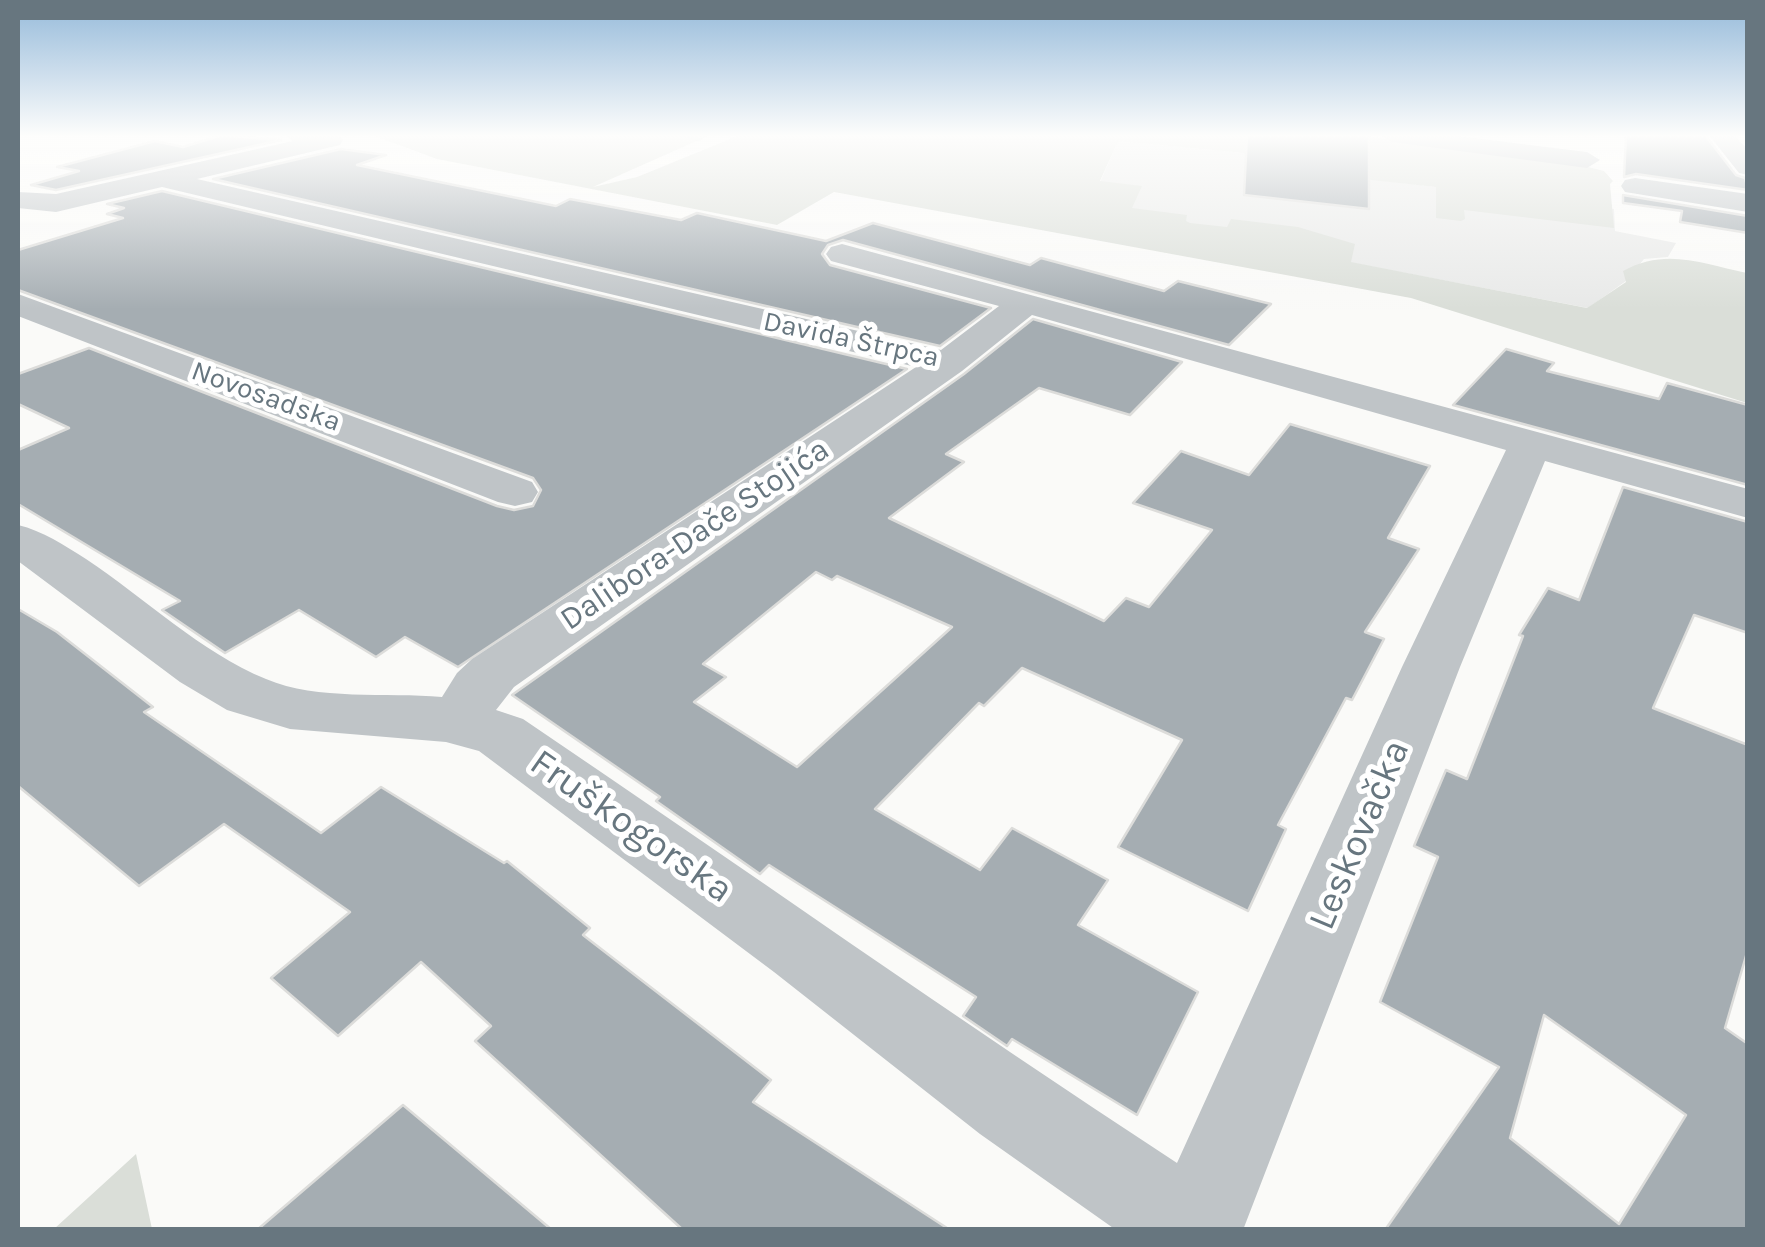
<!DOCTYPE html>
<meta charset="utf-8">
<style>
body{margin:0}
#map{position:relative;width:1765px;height:1247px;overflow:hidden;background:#fafaf8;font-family:Karla,sans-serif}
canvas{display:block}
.frame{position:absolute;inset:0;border:20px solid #67767f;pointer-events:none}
</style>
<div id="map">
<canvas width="1765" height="1247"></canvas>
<div class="frame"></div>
</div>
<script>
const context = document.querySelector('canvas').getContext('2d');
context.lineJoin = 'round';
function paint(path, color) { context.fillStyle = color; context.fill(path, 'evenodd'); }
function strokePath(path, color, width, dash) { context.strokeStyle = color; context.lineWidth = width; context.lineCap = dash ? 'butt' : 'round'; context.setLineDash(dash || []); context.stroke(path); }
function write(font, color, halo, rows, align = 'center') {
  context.font = font + ' Karla,sans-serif'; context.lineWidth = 10; context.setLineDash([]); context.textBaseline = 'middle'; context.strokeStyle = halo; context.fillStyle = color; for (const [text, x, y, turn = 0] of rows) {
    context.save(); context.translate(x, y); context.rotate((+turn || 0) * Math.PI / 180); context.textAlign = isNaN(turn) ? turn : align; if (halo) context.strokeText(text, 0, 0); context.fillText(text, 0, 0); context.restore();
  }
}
paint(new Path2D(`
 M1118,141L1244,153L1327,174L1437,187L1438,191L1614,209L1615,231L1676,243L1668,257L1644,259L1626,281L1588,308L1087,212Z`), '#e8e9e8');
paint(new Path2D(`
 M372,135H710L593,187L637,177L740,135H1357L1565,161L1604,171L1613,181L1610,184L1614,228L1464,210L1465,219L1461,221L1436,218V187L1344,177L1244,153L1118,141L1100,181L1142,186L1132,208L1187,215L1186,221L1190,223L1227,227L1231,219L1298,227L1355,244L1351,262L1587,308L1626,282L1623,271C1666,247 1703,264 1747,273V403L1411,298L834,192L777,225L437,159Z
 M136,1154L152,1229H54Z`), '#daded8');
paint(new Path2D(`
 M672,135H688L703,139L699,141Z`), '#b8c2c6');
const building = new Path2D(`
 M222,135L281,140L56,190L31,185L79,171L57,167L155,141L183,147Z
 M1247,135H1369V209L1244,195Z
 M1626,135H1705L1736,175L1745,178L1748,190L1636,174L1624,177Z
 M341,149L386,155L357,165L556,206L570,199L681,220L697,213L826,241L873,223L1030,265L1041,258L1164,291L1178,281L1271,304L1229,345L843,240L828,245L822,254L830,265L991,308L940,346L213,179Z
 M162,191L907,369L458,667L405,637L376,657L299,610L225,653L162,610L180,601L18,504V450L69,428L18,404V374L89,348L497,506L514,510L533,506L541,490L533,478L18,290V250L123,218L107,214L124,208L107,204Z
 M1623,195L1748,216V233L1680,222L1682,211L1623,203Z
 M1033,319L1182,362L1130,415L1039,388L946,454L964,462L889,518L1104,621L1126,598L1149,607L1212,530L1133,503L1181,451L1249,475L1290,424L1430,466L1388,538L1419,549L1365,632L1384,639L1352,700L1346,698L1278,825L1286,829L1248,911L1118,847L1182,740L1022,668L984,706L979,703L875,809L980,870L1012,828L1108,880L1078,925L1198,992L1137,1115L1012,1039L1007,1046L963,1016L976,997L769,865L760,874L656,801L660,797L512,695L964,374ZM816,572L832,580L837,576L952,627L797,767L694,702L726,677L703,664Z
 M1506,349L1554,363L1547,371L1659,399L1667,383L1748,405V485L1453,405Z
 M1623,487L1748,522V633L1694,615L1653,708L1748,745V949L1725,1028L1748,1044V1230H1385L1499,1067L1380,1002L1438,857L1414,846L1446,770L1467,779L1523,636L1519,635L1548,588L1579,600ZM1544,1015L1686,1115L1619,1224L1510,1138Z
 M18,609L57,632L153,707L144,712L321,833L381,787L504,863L507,861L590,928L583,935L771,1080L753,1102L950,1230H683L475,1041L491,1026L421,962L338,1036L271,978L350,912L224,824L139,886L18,786Z
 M403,1105L552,1230H257Z`);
paint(building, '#a5adb2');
strokePath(building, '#dcdcda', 2.5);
paint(new Path2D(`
 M285,135H339L343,140L340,145L197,179L941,350L999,306L831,261L826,254L831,247L842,244L1748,489V518L1545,461L1460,667L1243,1230H1116L980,1134L774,972L479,751L446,742L290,729L227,710L180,682L18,561V525C43,531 64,545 86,559C145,598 200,652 266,679C318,701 386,692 442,697L457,673L472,659L916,367L162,187L56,212L18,208V192L56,194L293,141ZM1032,315L1506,450L1402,667L1177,1163C956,1019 741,866 523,719L496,710L514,687L962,371Z
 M1380,135H1448L1587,152L1600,160L1587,168L1392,142Z
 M1709,135H1734L1748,150V175L1739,173Z
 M1635,178L1748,194V212L1625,192L1621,186L1625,180Z
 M18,294L532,482L538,492L532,502L515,506L498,502L18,316Z`), '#bfc4c7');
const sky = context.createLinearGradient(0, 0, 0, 309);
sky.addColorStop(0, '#95bada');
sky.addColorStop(0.44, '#fdfdfc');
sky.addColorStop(1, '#fdfdfc00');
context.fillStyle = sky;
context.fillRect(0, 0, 1765, 309);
write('28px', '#67767f', '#fff', [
 ["Davida Štrpca",851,340,12],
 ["Novosadska",266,397,20]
]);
write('32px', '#67767f', '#fff', [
 ["Dalibora-Dače Stojića",695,535,-34]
]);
write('38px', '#67767f', '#fff', [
 ["Fruškogorska",631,827,35],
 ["Leskovačka",1360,835,-67]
]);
</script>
